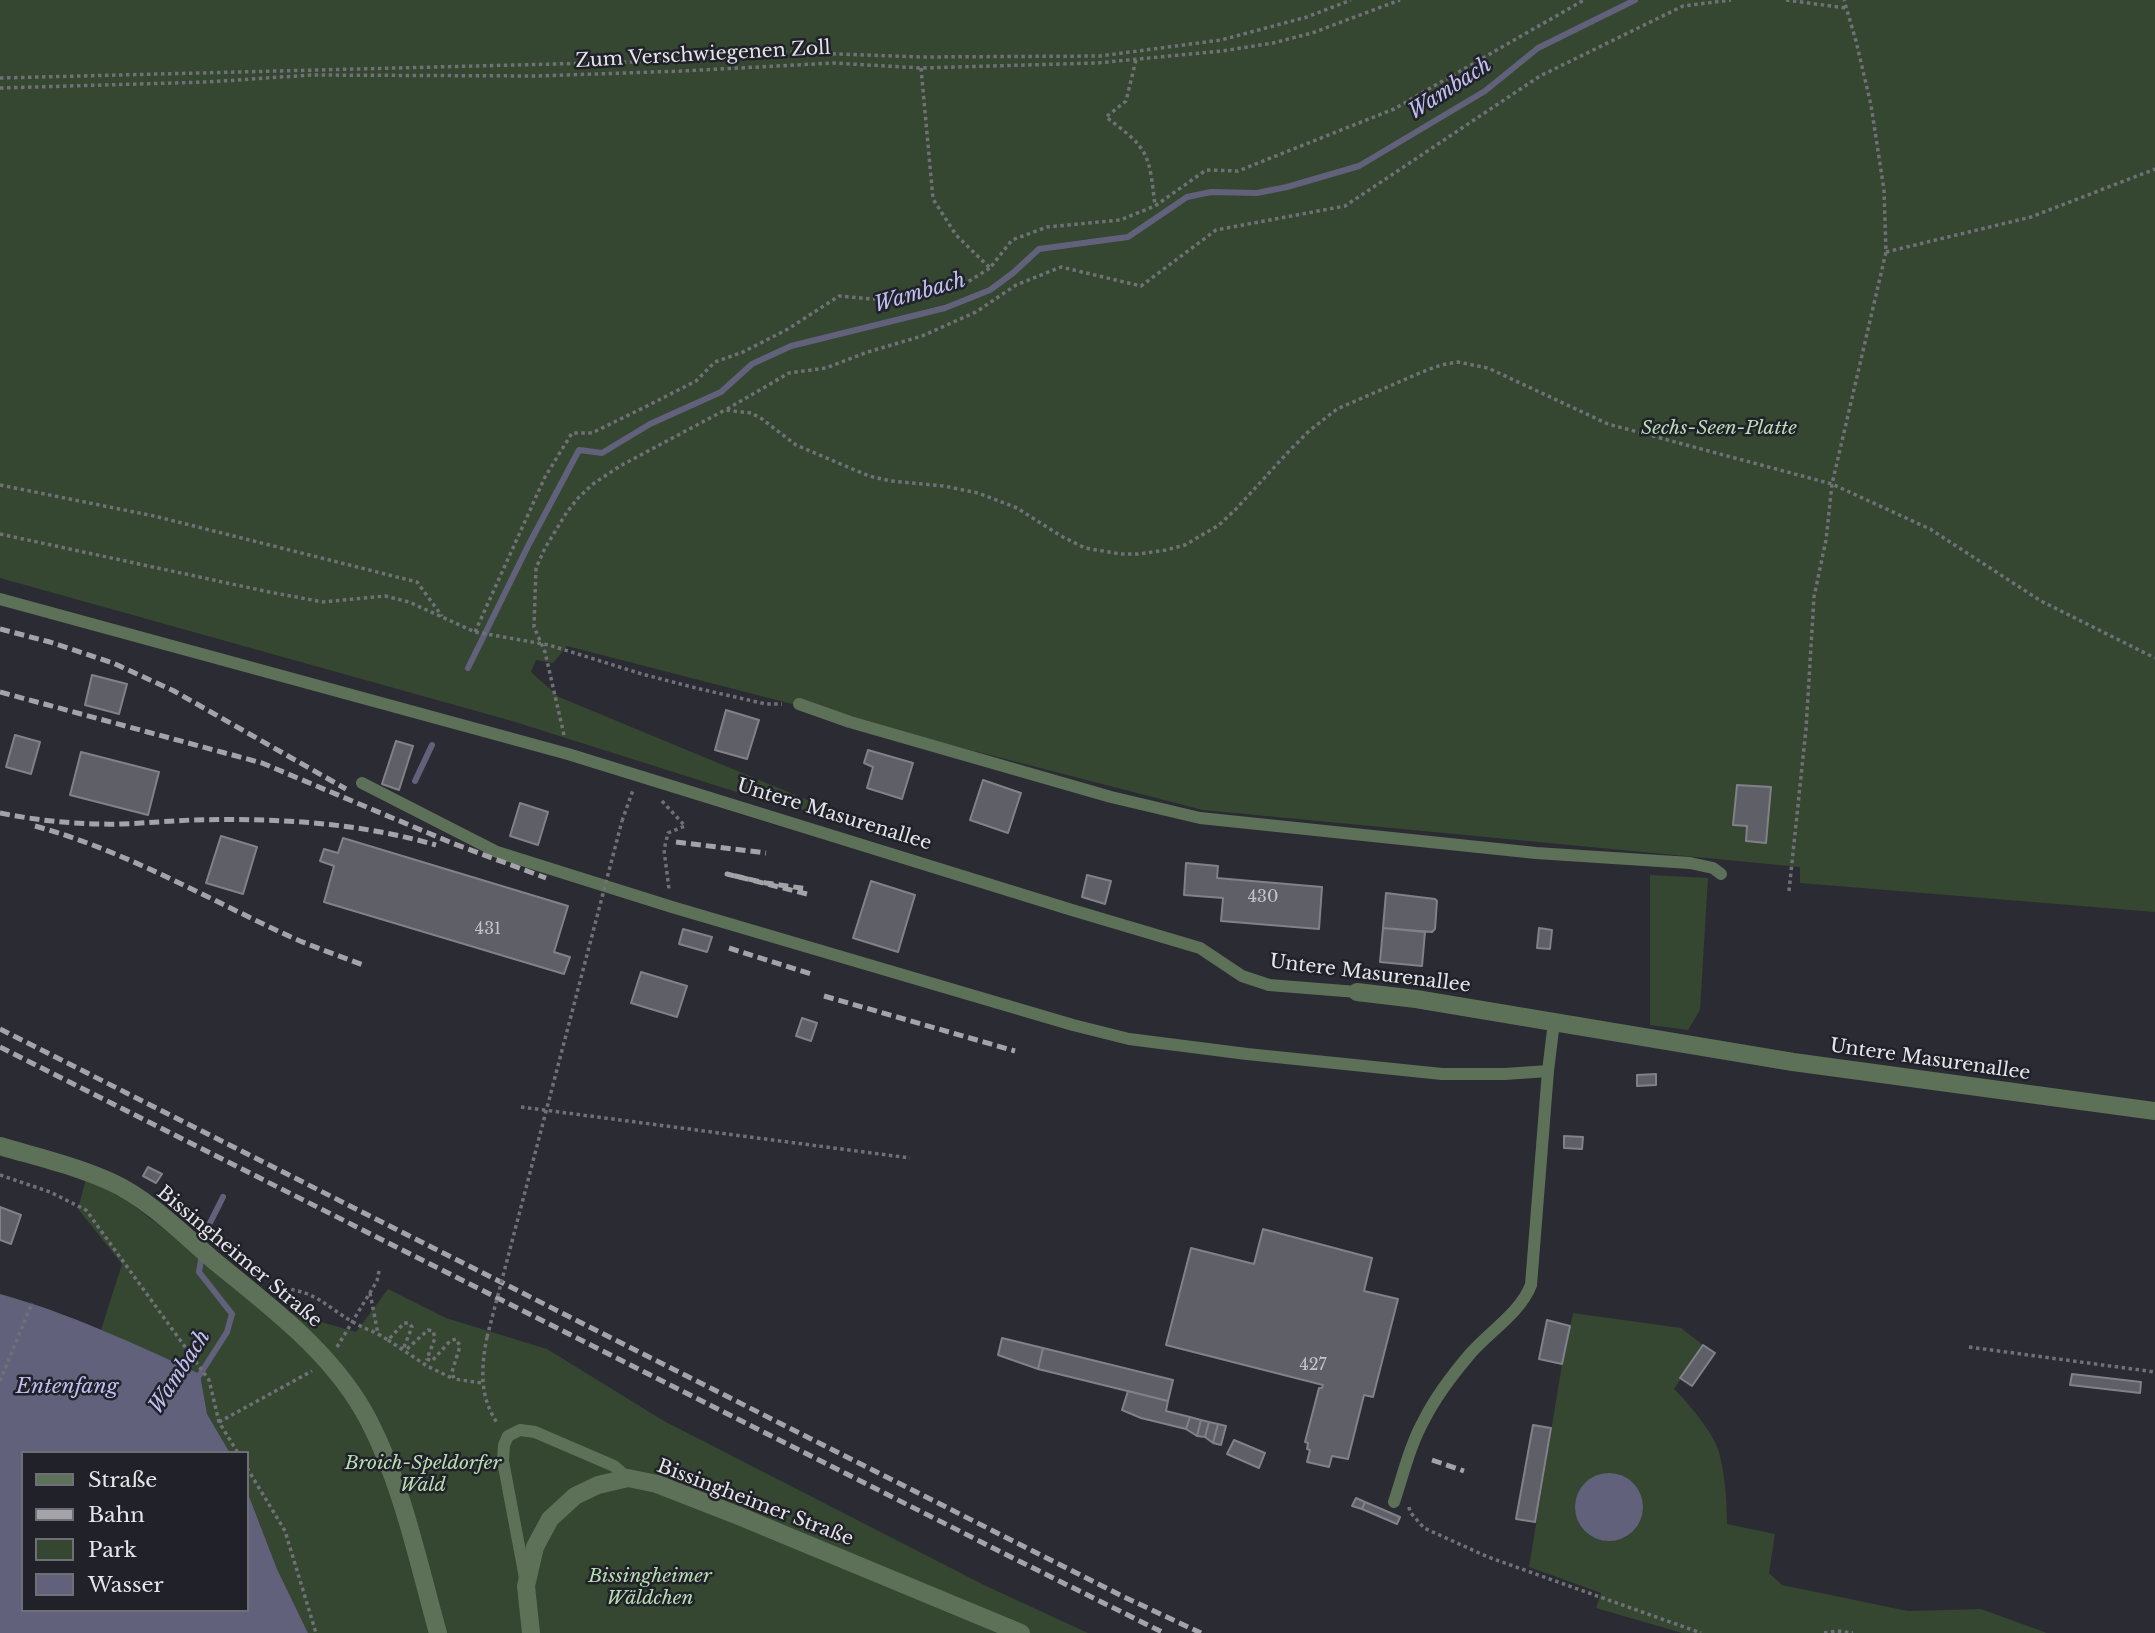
<!DOCTYPE html>
<meta charset="utf-8">
<style>
body{margin:0}
#map{position:relative;width:2155px;height:1633px;overflow:hidden;background:#2b2b33;font-family:"Libre Baskerville",serif}
canvas{display:block}
.legend{position:absolute;left:21px;top:1451px;width:228px;height:161px;box-sizing:border-box;background:#212129;border:2px solid #6f6f76;margin:0;padding:9px 12px;list-style:none;font-size:21px;color:#e4e4e9}
.legend li{display:flex;align-items:center;gap:14px;height:35px}
.legend b{width:35px;border:2px solid #6f6f76}
</style>
<div id="map">
<canvas width="2155" height="1633"></canvas>
<ul class="legend">
<li><b style="height:9px;background:#5d7158"></b>Straße</li>
<li><b style="height:9px;background:#a3a3a9"></b>Bahn</li>
<li><b style="height:19px;background:#354631"></b>Park</li>
<li><b style="height:19px;background:#62617b"></b>Wasser</li>
</ul>
</div>
<script>
const context = document.querySelector('canvas').getContext('2d');
context.lineJoin = 'round';
function paint(path, color) { context.fillStyle = color; context.fill(path, 'evenodd'); }
function strokePath(path, color, width, dash) { context.strokeStyle = color; context.lineWidth = width; context.lineCap = dash ? 'butt' : 'round'; context.setLineDash(dash || []); context.stroke(path); }
function write(font, color, halo, rows, align = 'center') {
  context.font = font + ' "Libre Baskerville",serif'; context.lineWidth = 5; context.setLineDash([]); context.textBaseline = 'middle'; context.strokeStyle = halo; context.fillStyle = color; for (const [text, x, y, turn = 0] of rows) {
    context.save(); context.translate(x, y); context.rotate((+turn || 0) * Math.PI / 180); context.textAlign = isNaN(turn) ? turn : align; if (halo) context.strokeText(text, 0, 0); context.fillText(text, 0, 0); context.restore();
  }
}
paint(new Path2D(`
 M0,0H2155V912L1800,883V867L1203,810L567,646L553,663L536,660L531,672L559,697L846,816L784,807L512,721L0,578Z
 M1650,875L1708,878L1700,1010L1688,1030L1650,1025Z
 M86,1179L128,1201L189,1249L290,1313L356,1332L388,1289L446,1318L547,1349L664,1421L984,1585L1088,1633H308L277,1569L247,1491V1453H230L207,1414L200,1374L101,1330L122,1264L78,1209Z
 M1573,1313L1681,1328L1703,1345L1674,1389C1687,1401 1715,1435 1719,1452C1725,1475 1727,1501 1727,1524L1775,1534L1769,1573L1782,1585L1908,1611L1981,1609L2047,1633H1682L1596,1608L1601,1593L1529,1567L1562,1364Z`), '#354631');
paint(new Path2D(`
 M0,1294C69,1313 135,1344 200,1374L207,1414L230,1453H23V1610H247V1491L277,1569L308,1633H0Z
 M1575 1507a34 34 0 1 1 68 0a34 34 0 1 1-68 0Z`), '#62617b');
strokePath(new Path2D(`
 M468,668L529,544L579,450L602,453L650,424L721,392L752,364L791,346L945,308L990,290L1013,273L1039,249L1128,237L1187,197L1211,192L1257,193L1287,187L1359,166L1485,91L1538,48L1635,0
 M415,781L432,745
 M197,1379L227,1332L232,1314L199,1272L206,1231L223,1197`), '#62617b', 6);
const building = new Path2D(`
 M92,675L127,684L119,714L85,705Z
 M726,710L759,720L747,759L715,750Z
 M15,735L40,742L31,774L6,767Z
 M396,741L413,746L399,790L382,784Z
 M868,750L913,763L902,799L867,788L873,767L864,763Z
 M81,752L159,772L148,815L70,795Z
 M983,780L1021,793L1008,833L970,820Z
 M1737,785L1771,787L1766,843L1746,841L1747,826L1733,825Z
 M520,803L548,812L538,845L510,836Z
 M221,836L257,847L243,894L206,883Z
 M343,838L568,906L554,952L570,957L564,974L324,902L334,866L320,861L324,849L338,853Z
 M1186,863L1218,866L1217,878L1322,887L1319,929L1221,921L1223,898L1184,895Z
 M1087,875L1111,881L1105,904L1082,897Z
 M871,881L915,895L898,952L853,938Z
 M1386,893L1435,899L1437,901L1435,929L1432,932L1383,928Z
 M1383,928L1425,932L1422,966L1380,962Z
 M1539,928L1552,930L1550,949L1537,948Z
 M683,929L712,937L707,952L679,944Z
 M641,972L687,986L677,1017L631,1003Z
 M802,1018L817,1023L811,1041L796,1036Z
 M1656,1074V1085L1637,1086V1075Z
 M1564,1136L1583,1137L1582,1149L1564,1148Z
 M148,1167L162,1174L156,1183L143,1176Z
 M0,1207L21,1215L11,1244L0,1240Z
 M1263,1229L1372,1258L1364,1291L1398,1299L1373,1397L1364,1395L1348,1459L1332,1456L1329,1467L1307,1462L1310,1450L1307,1449L1308,1443L1305,1442L1319,1388H1322L1323,1385L1166,1345L1191,1248L1254,1264Z
 M1547,1320L1570,1326L1562,1364L1539,1359Z
 M1002,1338L1043,1348L1038,1369L998,1355Z
 M1703,1345L1715,1353L1692,1386L1680,1378Z
 M1043,1348L1173,1380L1168,1401L1038,1369Z
 M2072,1374L2141,1382L2140,1393L2070,1385Z
 M1128,1391L1168,1401L1166,1411L1190,1417L1186,1429L1141,1418L1122,1410Z
 M1190,1417L1201,1420L1197,1436L1186,1429Z
 M1201,1420L1209,1422L1205,1437L1197,1436Z
 M1209,1422L1218,1424L1213,1443L1205,1437Z
 M1218,1424L1226,1426L1221,1445L1213,1443Z
 M1533,1425L1551,1428L1535,1522L1516,1519Z
 M1234,1440L1265,1453L1259,1468L1227,1454Z
 M1356,1498L1365,1502L1362,1509L1352,1506Z
 M1365,1502L1400,1517L1397,1524L1362,1509Z`);
paint(building, '#5f5f68');
strokePath(building, '#81818a', 2);
strokePath(new Path2D(`
 M1786,0L1846,8
 M1136,60L1126,101L1106,117C1149,149 1149,153 1155,206
 M921,68L933,199L956,235L990,268L1012,240L1047,227L1120,220L1155,206L1206,170L1238,171L1394,109L1584,0
 M0,78L634,62L784,52L922,57L1100,56L1221,40L1307,17L1351,0
 M0,88L207,82L311,75L536,76L683,71L833,63L921,68L1097,63L1222,51L1273,43L1312,33L1400,0
 M1886,252L2031,217L2155,169
 M727,409L789,373L826,368L868,352L922,336L976,312L1016,285L1061,267L1141,286L1216,230L1345,206L1540,76L1683,6L1731,0
 M0,485L154,516L417,582L442,616
 M0,534L269,592L323,602L385,596L409,602L475,632L549,645L642,674L700,689L766,704H782
 M475,632L545,477L572,433H592L647,406L696,381L715,362L743,352L788,329L839,296L872,299L932,293L966,283L990,268
 M564,735L545,652L534,627L536,568L545,548L567,512L579,497L593,484L620,466L725,410L751,413L762,419L796,445L869,476L891,481L944,486L978,493L1017,508L1061,536L1085,548L1121,554H1138L1166,550L1185,545L1219,525L1236,509L1290,450L1309,431L1337,409L1422,372L1441,365L1458,362L1488,368L1608,424L1832,484L1930,529L2041,601L2155,658
 M662,801L685,826L668,833L664,850L669,889
 M622,821L633,790
 M1789,891L1806,729L1814,597L1826,540L1832,484L1886,252L1884,190L1871,105L1856,41L1844,0
 M521,1107L910,1158
 M0,1175L50,1192L86,1210L209,1380L219,1422L238,1453
 M278,1291L283,1288C319,1293 325,1306 353,1322C361,1327 370,1330 378,1334
 M370,1293L378,1334L388,1340L404,1323H409L412,1327L404,1347L407,1349L428,1330L433,1331L435,1338L427,1359L432,1361L450,1341L456,1339L460,1346L452,1372L454,1379L482,1383
 M487,1337C481,1368 479,1397 498,1424
 M388,1340L427,1366L454,1379
 M337,1347L377,1281L379,1271
 M1969,1347L2155,1372
 M0,1381L32,1303
 M219,1422L312,1371
 M247,1468L285,1531L316,1633
 M1409,1507L1410,1512L1424,1528L1488,1557L1701,1633
 M1824,1633L1837,1631L1853,1633`), '#707077', 3.5, [3.5, 3.5]);
strokePath(new Path2D(`
 M0,599L568,754L1072,910L1200,948L1242,976L1269,985L1357,992
 M799,704L850,722L1111,797L1200,818L1536,853L1690,863L1713,868L1721,874
 M362,783L497,852L672,907L1073,1025L1129,1039L1247,1054L1442,1074H1505L1548,1071
 M1394,1502C1403,1475 1410,1445 1424,1420C1436,1396 1453,1374 1470,1354C1490,1331 1520,1313 1531,1285L1548,1071L1554,1022
 M525,1578L503,1461L504,1445L508,1436L520,1430L535,1432L614,1466L628,1478`), '#5d7158', 12);
strokePath(new Path2D(`
 M1357,992L1416,999L1793,1062L2155,1111
 M0,1146C37,1157 76,1166 111,1182C147,1198 182,1233 212,1259C270,1307 334,1353 369,1421C403,1487 418,1562 438,1633
 M531,1633L526,1586L535,1547L550,1519L575,1496L598,1485L628,1478L657,1484L739,1516L1021,1633`), '#5d7158', 18);
strokePath(new Path2D(`
 M0,629L50,642L113,663L174,691L346,789
 M0,692L262,763L452,843L546,878
 M0,813C40,821 81,825 122,824C146,823 169,821 192,820C275,818 356,822 436,845
 M35,826C126,851 208,899 293,938C316,948 340,956 363,965
 M676,842L766,853
 M807,894L727,874L766,883L808,889
 M729,948L814,975
 M824,996L1015,1051
 M0,1029L1120,1595L1201,1633
 M0,1047L1021,1562L1164,1633
 M1432,1460L1464,1471`), '#a3a3a9', 5, [10, 5]);
strokePath(new Path2D(`
 M487,1337L622,821`), '#707077', 3.5, [3.5, 3.5]);
write('16px', '#c3c3c9', null, [
 ["430",1263,897],
 ["431",488,929],
 ["427",1313,1365]
]);
write('19px', '#e4e4e9', '#212129', [
 ["Zum Verschwiegenen Zoll",703,55,-3],
 ["Untere Masurenallee",834,815,17],
 ["Untere Masurenallee",1370,974,7],
 ["Untere Masurenallee",1930,1060,8],
 ["Bissingheimer Straße",239,1257,40],
 ["Bissingheimer Straße",755,1503,21]
]);
write('italic 19px', '#b8ddb1', '#212129', [
 ["Sechs-Seen-Platte",1719,429],
 ["Broich-Speldorfer",423,1464],
 ["Wald",423,1486],
 ["Bissingheimer",650,1577],
 ["Wäldchen",650,1599]
]);
write('italic 21px', '#c1bff2', '#212129', [
 ["Wambach",1450,89,-33],
 ["Wambach",920,293,-16],
 ["Wambach",180,1372,-57],
 ["Entenfang",67,1387]
]);
</script>
